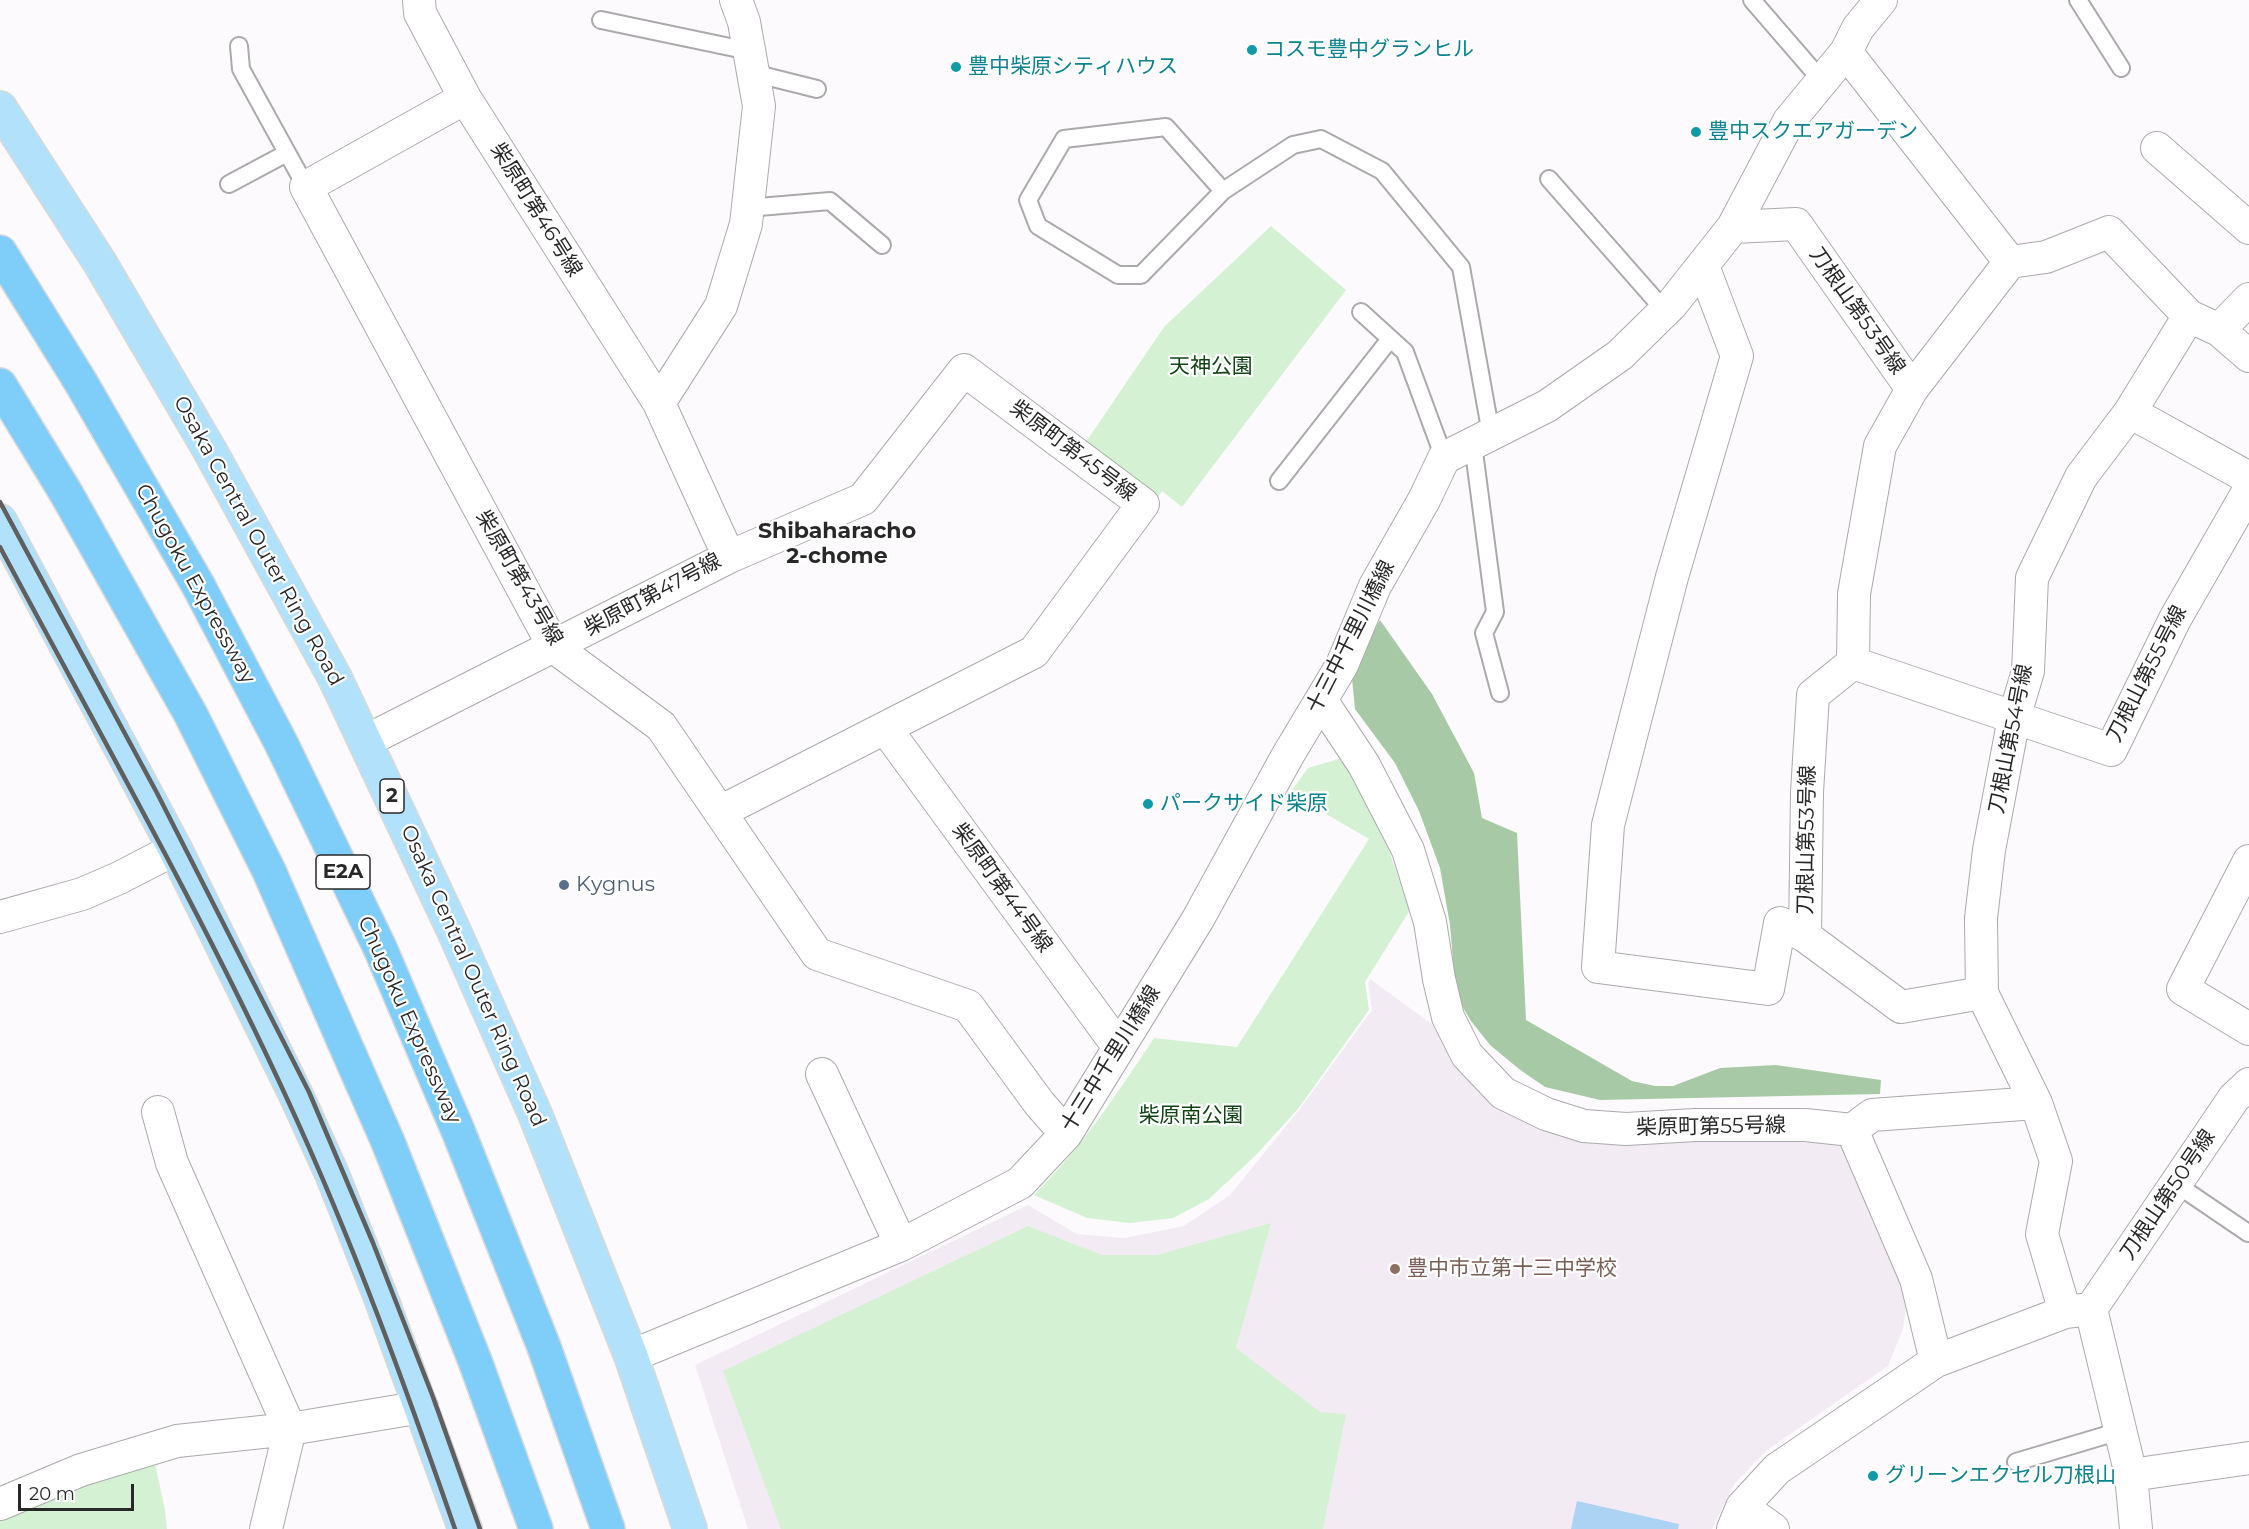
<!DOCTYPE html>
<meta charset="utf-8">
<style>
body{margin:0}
#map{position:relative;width:2249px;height:1529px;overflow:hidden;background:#fdfafd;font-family:Montserrat,sans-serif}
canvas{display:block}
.scale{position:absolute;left:18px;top:1484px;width:116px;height:27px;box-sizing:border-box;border:3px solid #292829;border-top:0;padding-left:8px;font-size:18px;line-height:21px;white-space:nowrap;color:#292829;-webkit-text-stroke:4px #fff;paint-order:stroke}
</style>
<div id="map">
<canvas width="2249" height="1529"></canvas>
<div class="scale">20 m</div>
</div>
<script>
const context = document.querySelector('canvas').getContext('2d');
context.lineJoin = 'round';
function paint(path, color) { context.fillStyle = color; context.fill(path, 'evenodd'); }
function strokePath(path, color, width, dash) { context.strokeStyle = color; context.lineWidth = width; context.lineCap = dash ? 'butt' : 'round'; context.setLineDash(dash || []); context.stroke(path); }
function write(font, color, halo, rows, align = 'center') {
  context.font = font + ' Montserrat,"Noto Sans JP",sans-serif'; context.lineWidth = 4.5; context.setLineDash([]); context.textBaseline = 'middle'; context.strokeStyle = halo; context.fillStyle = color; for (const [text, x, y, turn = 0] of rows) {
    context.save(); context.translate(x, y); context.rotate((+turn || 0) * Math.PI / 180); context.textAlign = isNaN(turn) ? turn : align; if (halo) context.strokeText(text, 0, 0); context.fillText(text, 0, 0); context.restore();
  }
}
paint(new Path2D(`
 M1370,979L1436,1027L1514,1116L1831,1138L1857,1158L1868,1179L1907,1300L1903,1329L1888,1366L1766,1451L1735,1483L1712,1529H748L695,1365L1028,1205L1077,1234L1124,1238L1184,1226L1230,1195L1299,1110L1372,1010L1368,983Z`), '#f3ebf4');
paint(new Path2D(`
 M1271,226L1346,290L1182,507L1162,491L1158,497L1086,442L1164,327Z
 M1342,758L1382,831L1410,910L1365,982L1369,1010L1298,1109L1255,1156L1209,1199L1173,1218L1130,1223L1087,1218L1034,1195C1081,1148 1117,1094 1154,1038L1237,1047L1369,839L1290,793L1308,768Z
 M1271,1223L1236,1348L1320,1412L1346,1414L1323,1529H781L723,1371L1028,1226L1102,1255H1157Z
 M154,1459L165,1510L167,1529H0V1514Z`), '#d4f2d3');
paint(new Path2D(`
 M1380,620L1432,694L1474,773L1482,818L1517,833L1526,1020L1632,1081L1655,1086H1673L1720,1068L1776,1065L1881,1080L1880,1094L1600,1100L1545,1087L1519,1069L1490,1045L1471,1021L1456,996L1450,925L1440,868L1419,811L1395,763L1355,709L1352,679L1359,657Z`), '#a7c9a6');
paint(new Path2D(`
 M1577,1501L1679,1524L1678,1529H1571Z`), '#add3f4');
const service = new Path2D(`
 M1752,0L1822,81
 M2078,0L2121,68
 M601,20L749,51
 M239,46L241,69L306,187
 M753,73L817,89
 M1549,179L1665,311
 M229,184L287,153
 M1223,191L1166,127L1064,139L1028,200L1038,226L1118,275H1141L1223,191L1293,145L1321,139L1382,171L1461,267L1491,434
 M747,208L830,201L882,245
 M1361,312L1405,352L1444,458
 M1473,444L1495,612L1484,633L1500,693
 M1279,481L1390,339
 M2176,1184L2248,1233
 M2016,1462L2120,1431`);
const minor = new Path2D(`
 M419,0L420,13L465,98L659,403
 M1846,52L2010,262
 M465,98L306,187L554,647L661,726L817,954L968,1006L1039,1103L1066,1134
 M2157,148L2249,228
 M1733,227L1796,224L1912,389L1880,446L1854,594L1853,663L1813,695L1807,792L1805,936L1901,1007L1982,993L2036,1103L2056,1161L2042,1234L2065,1312L2091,1309L2131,1475L2136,1529
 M1703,266L1737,356L1672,577L1608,825L1598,967L1768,989L1780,923L1805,936
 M2219,330L2249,356
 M1912,389L2010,262L2046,257L2109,232L2189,316
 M2130,412L2249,478
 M1853,663L2111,750L2175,619L2249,490
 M1321,700L1364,765L1408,850L1430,922L1439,979L1448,1017L1467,1055L1503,1093L1546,1114L1584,1126L1626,1129L1695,1125H1805L1852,1130L1916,1279L1936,1361
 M886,729L1118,1046
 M366,741L729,557L659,403L721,306L746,224L759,106L744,22L736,0
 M720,812L1034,652L1143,504L964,370L863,499L729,557
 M2249,861L2183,989L2249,1029
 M0,917L82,894L119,878L175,849
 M1982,993L1981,918L1989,850L2014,718L2028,671L2032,578L2081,477L2130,412L2189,316L2219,330L2249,299
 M822,1074L901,1245
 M158,1112L172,1163L290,1429
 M1852,1130L1872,1115L2036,1103
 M2091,1309L2234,1098L2249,1084
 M631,1356L901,1245L1020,1183L1066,1134L1198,919L1288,755L1342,665L1375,586L1424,500L1444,458L1547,406L1620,355L1672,304L1733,227L1789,121L1846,52L1858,28L1881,0
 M2131,1475L2249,1458
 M0,1504L81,1470L177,1441L290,1429L422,1407
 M1742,1507L1773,1529
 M266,1529L290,1429
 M1733,1529L1742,1507L1777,1469L1936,1361L2065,1312`);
const primary = new Path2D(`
 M0,108L100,263L209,449L335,678L454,931L535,1114L631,1356L690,1529
 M0,521L175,849L297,1097L332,1174L381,1298L465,1529`);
const motorway = new Path2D(`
 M0,252L80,381L198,585L281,743L380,948L459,1133L544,1347L608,1529
 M0,385L66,493L191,715L269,871L388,1142L475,1361L536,1529`);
strokePath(service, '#aba9ac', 20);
strokePath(minor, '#aba9ac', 34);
strokePath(primary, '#d8d8d8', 36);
strokePath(motorway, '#d8d8d8', 36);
strokePath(service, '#fff', 16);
strokePath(minor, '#fff', 32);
strokePath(primary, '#b2e2fb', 33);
strokePath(motorway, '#7ecef9', 33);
strokePath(new Path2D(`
 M0,502L157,793L309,1092L373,1243L433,1397L480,1529
 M0,547C98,731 202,913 289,1103C353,1242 405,1385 455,1529`), '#605f60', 4.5);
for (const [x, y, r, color] of [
 [1252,50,6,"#0f9aa8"],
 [956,67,6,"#0f9aa8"],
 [1696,132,6,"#0f9aa8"],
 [1148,804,6,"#0f9aa8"],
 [564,885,6,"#5c6f8a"],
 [1395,1269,6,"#8d6e63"],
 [1873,1476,6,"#0f9aa8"]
]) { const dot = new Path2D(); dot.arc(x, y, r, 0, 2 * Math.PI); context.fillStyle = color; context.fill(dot); strokePath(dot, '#fff', 2); }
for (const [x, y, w] of [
 [392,796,24],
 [343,872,54]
]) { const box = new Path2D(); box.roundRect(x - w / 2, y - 17, w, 34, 4.5); context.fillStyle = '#fff'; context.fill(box); strokePath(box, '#292829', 1.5); }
write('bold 20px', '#292829', null, [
 ["2",392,796],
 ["E2A",343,872]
]);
write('21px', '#0d838f', '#fff', [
 ["コスモ豊中グランヒル",1264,50],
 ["豊中柴原シティハウス",968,67],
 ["豊中スクエアガーデン",1708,132],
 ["パークサイド柴原",1160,804],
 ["グリーンエクセル刀根山",1885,1476]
], 'left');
write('21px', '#292829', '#fff', [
 ["柴原町第46号線",536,210,58],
 ["刀根山第53号線",1857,311,55],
 ["柴原町第45号線",1073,451,37],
 ["Osaka Central Outer Ring Road",258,541,61],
 ["柴原町第43号線",519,578,60],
 ["Chugoku Expressway",195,584,61],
 ["柴原町第47号線",653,595,-28],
 ["十三中千里川橋線",1351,637,-63],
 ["刀根山第55号線",2147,674,-63],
 ["刀根山第54号線",2011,739,-79],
 ["刀根山第53号線",1807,840,-89],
 ["柴原町第44号線",1002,888,54],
 ["Osaka Central Outer Ring Road",473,976,66],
 ["Chugoku Expressway",409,1020,66],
 ["十三中千里川橋線",1111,1059,-58],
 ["柴原町第55号線",1711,1127,-1],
 ["刀根山第50号線",2168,1195,-56]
]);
write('21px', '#124315', '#fff', [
 ["天神公園",1211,367],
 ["柴原南公園",1191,1116]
]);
write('21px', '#4e5e75', '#fff', [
 ["Kygnus",576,885]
], 'left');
write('21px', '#785e54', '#fff', [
 ["豊中市立第十三中学校",1407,1269]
], 'left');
write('bold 22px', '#292829', '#fff', [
 ["Shibaharacho",837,532],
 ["2-chome",837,557]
]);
</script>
